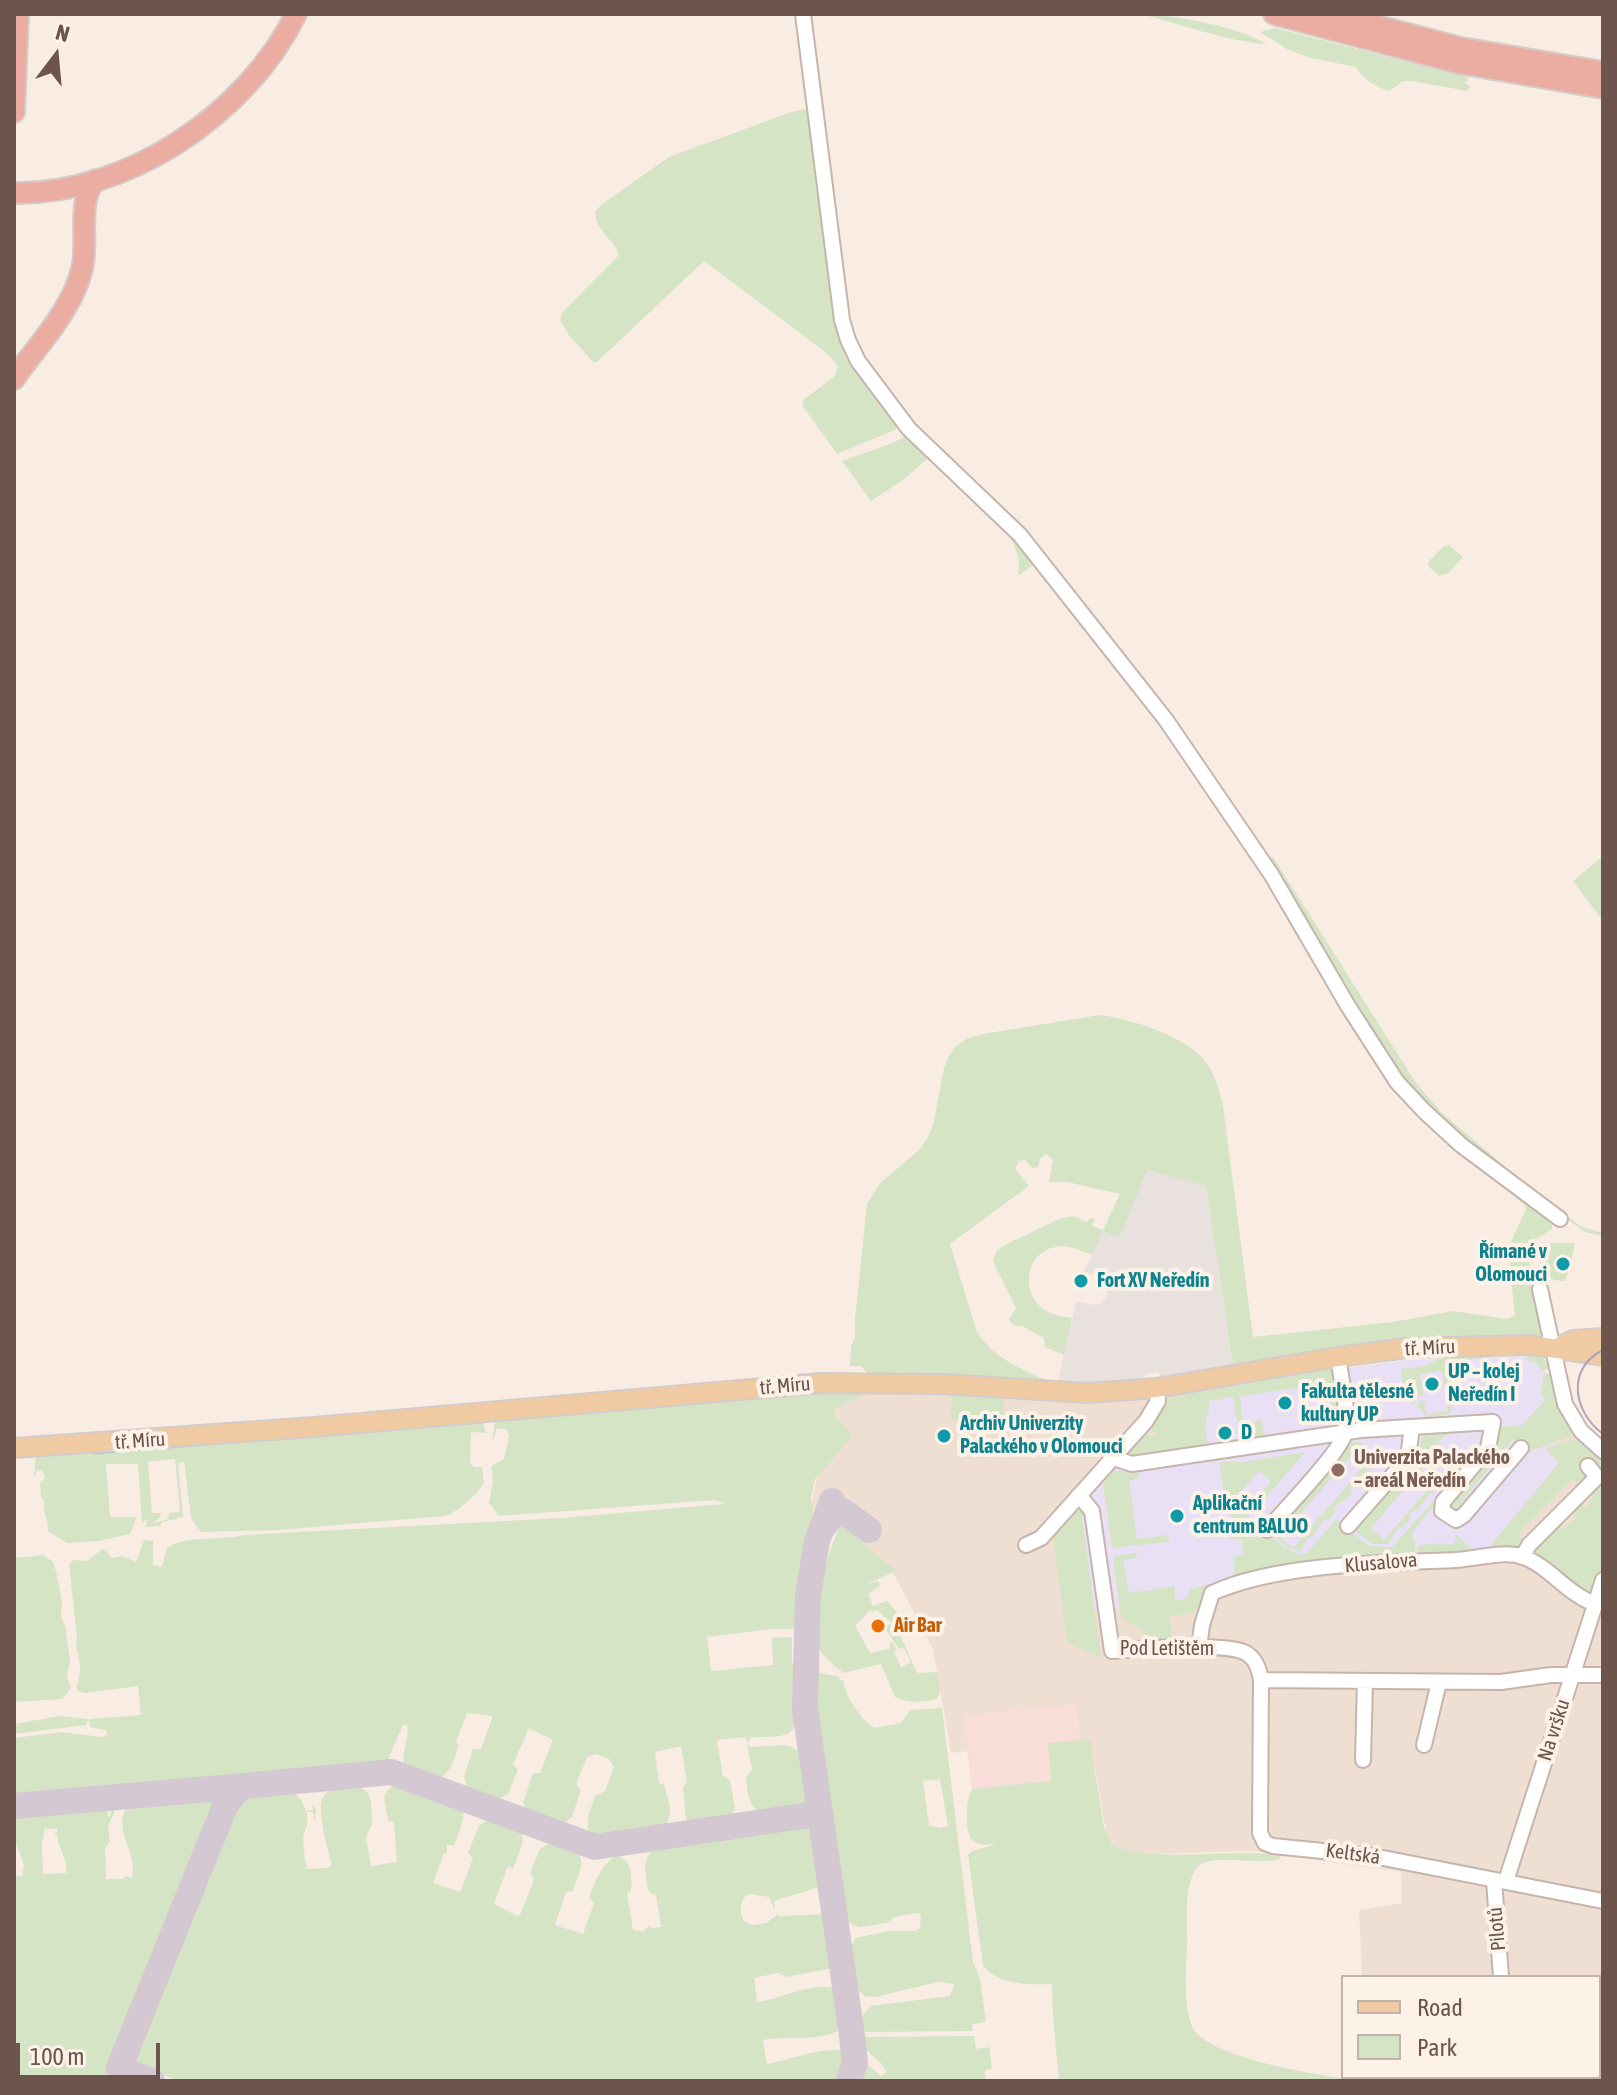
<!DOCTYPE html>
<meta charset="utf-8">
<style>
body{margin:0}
#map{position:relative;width:1617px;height:2095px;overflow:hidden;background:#f9ede3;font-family:"Asap Condensed",sans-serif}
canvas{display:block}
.frame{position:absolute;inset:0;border:16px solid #6d544d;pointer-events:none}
.legend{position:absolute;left:1341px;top:1975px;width:260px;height:104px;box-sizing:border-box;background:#fcf2e8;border:2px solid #c3b3aa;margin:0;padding:10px 14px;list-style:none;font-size:24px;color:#6d544d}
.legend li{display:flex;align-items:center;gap:16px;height:40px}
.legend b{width:40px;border:2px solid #c3b3aa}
.north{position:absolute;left:16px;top:16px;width:80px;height:80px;-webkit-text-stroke:6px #fcf2e8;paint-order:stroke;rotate:16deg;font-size:22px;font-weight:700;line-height:32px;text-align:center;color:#6d544d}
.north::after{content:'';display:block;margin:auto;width:28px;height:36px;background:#6d544d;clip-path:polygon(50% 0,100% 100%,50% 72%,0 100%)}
.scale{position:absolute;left:16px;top:2043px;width:144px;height:36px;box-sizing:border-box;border:4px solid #6d544d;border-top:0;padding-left:10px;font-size:24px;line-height:28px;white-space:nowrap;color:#6d544d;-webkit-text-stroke:6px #fcf2e8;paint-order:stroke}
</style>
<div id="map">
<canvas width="1617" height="2095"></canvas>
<div class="frame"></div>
<ul class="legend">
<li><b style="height:10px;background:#efcaa3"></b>Road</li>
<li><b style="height:22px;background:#d5e4c4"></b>Park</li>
</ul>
<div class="north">N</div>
<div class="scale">100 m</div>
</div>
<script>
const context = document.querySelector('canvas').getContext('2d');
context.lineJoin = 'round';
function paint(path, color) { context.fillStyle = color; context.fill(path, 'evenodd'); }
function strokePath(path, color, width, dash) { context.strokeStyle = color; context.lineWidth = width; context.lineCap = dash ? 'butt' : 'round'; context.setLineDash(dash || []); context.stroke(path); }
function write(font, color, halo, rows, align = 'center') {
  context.font = font + ' "Asap Condensed",sans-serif'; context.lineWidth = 8; context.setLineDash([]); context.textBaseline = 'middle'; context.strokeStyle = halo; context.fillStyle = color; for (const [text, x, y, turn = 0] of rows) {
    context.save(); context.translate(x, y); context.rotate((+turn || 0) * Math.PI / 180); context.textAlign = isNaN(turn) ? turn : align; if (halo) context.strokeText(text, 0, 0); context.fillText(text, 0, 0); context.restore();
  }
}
paint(new Path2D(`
 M1542,1357L1551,1408L1603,1472V2081H1434V2077H1599V1977H1362L1359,1910L1402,1903L1401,1872L1252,1851L1150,1854L1123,1850L1112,1845L1107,1838L1095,1767L1051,1781L972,1789L967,1751L951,1753L933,1649L891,1569L811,1506L833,1402L887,1388L1213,1386L1408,1360Z`), '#efdfd2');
paint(new Path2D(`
 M1077,1704L1080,1740L1048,1744L1051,1781L972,1789L964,1715Z`), '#f8ddd8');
paint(new Path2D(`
 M1146,1170L1206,1185L1233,1366L1169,1377L1158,1372L1147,1374L1136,1383L1057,1385L1076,1301L1093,1305L1101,1303L1107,1295V1285L1100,1278L1084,1271L1103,1231L1120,1236Z`), '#e8e1dd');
paint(new Path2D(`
 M1542,1357L1563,1485L1498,1551L1286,1568L1209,1584L1190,1591L1186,1600L1085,1612L1072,1515L1137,1447L1147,1443L1197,1393L1408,1360Z`), '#eae0f5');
paint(new Path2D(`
 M1141,14C1170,14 1246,28 1267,45L1226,38Z
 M1275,28L1467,77L1469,79L1467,82L1461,81L1470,86L1468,91L1412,81H1403L1390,91C1375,87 1365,81 1356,67L1307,57L1287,49L1260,32Z
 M808,109L836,306C829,349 874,390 899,423L895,430L837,454L802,405L803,400L834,377L838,366L829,355L704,261L597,362H593L568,334L560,320L562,313L619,255C613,239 595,229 595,212L601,205L669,157L794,111Z
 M905,436L925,452L928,458L903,480L871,501L842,461L895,442Z
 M1005,525C1045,565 1077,612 1112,657C1167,729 1222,801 1270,879C1317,955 1354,1042 1416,1108C1455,1151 1506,1185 1552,1219V1229L1535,1240L1528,1255L1543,1325L1540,1336L1536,1339L1406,1344L1340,1351L1163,1380L1158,1372L1170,1377L1233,1365L1206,1186L1147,1170L1120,1237L1103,1231L1092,1255C1079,1250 1069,1244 1055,1247C1027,1252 1020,1291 1042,1308C1050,1315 1061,1316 1072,1318L1064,1355L1045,1347L1044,1338L1022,1326H1014L1009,1320L1016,1308L993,1261L997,1250L1005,1245L1059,1219L1072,1216L1087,1222L1090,1218L1095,1219L1092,1226L1103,1230L1120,1194L1067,1182H1049L1053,1160L1046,1154L1040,1159L1038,1167L1032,1168L1025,1160L1019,1161L1015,1169L1029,1186L950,1244L977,1332C995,1361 1027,1371 1057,1385L867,1373L861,1366H850L851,1346L855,1338V1319L867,1204L879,1184L919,1150L927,1139L933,1125L944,1068L949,1056L956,1046L966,1039L983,1034L1100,1015C1131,1019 1183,1035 1203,1059C1215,1073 1219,1089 1223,1106L1253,1337L1393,1322L1453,1311L1507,1319L1515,1316L1508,1248L1526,1209L1525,1205L1421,1115L1378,1063L1239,833L1180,749L1036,563L1018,576C1022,557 1013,543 1004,527Z
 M1449,545L1463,557L1448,573L1439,576L1429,567L1428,562L1443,547Z
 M1603,856V921L1573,881Z
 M1273,857L1416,1083L1442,1113L1541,1197L1582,1227L1603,1233V1236L1585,1232L1491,1164L1402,1083L1267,860Z
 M1551,1243H1575L1571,1261H1563V1267H1570L1565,1281L1553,1280L1542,1272C1538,1260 1538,1249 1551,1243Z
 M1530,1353L1529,1355L1531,1353L1544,1358L1550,1369L1542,1370L1535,1362L1528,1361L1525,1355L1471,1359L1462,1370L1454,1371L1456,1392L1452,1393L1449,1370H1447L1450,1393L1447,1394L1451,1397L1452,1410L1448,1414L1427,1417L1417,1406L1419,1401L1424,1400L1426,1415L1448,1411L1442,1371L1420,1374L1423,1395L1418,1396L1414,1405L1403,1394L1401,1369L1426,1366L1443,1356Z
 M1331,1366L1339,1408H1336L1334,1421L1332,1422L1326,1384L1240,1396L1243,1422L1262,1420L1265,1436L1240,1441L1233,1397L1209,1401C1210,1410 1208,1413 1206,1421C1204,1431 1209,1440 1207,1449L1132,1457L1129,1452L1146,1432L1152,1437L1156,1434L1149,1427C1160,1418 1165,1400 1177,1394Z
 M1550,1373L1556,1400L1572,1432L1571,1436L1529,1452L1513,1440L1462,1501L1466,1506L1455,1514L1449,1510L1448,1499L1500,1427L1522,1425L1545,1400L1541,1394L1544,1374Z
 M849,1386V1390L905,1389L1004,1397L1003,1423L992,1437L977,1425L969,1432L950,1415L953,1397L935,1393L870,1392L835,1408L834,1417L849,1429L852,1437L815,1479L811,1499C820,1520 804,1571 802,1596C801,1607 801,1618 801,1629H771L707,1637L711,1671L773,1665L772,1638L792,1637V1663H798L799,1643L801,1645C798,1664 809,1724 787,1734C777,1738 760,1736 750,1738L748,1743L745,1737L717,1740L723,1776L730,1780L735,1808L728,1820L696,1825L686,1819L683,1787L687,1782L681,1746L656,1752L655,1754L659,1783L664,1785C670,1804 674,1814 663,1830L615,1842L614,1840L592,1838C583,1823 590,1811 595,1796L605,1791L614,1767L609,1759L596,1754L587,1757L576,1784L581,1790L572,1817L559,1827L528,1815L523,1803L533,1773H540L553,1740L529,1728L513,1764L518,1770L508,1794L496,1800L494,1804L469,1792L464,1777L473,1749H481L493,1716L467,1713L456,1742L459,1744C455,1759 451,1773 437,1780L404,1766C401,1751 410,1739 407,1725H403L385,1766C314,1778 242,1778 170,1784C152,1785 134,1790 116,1793C110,1794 105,1791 98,1793C73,1801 40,1804 14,1797V1738L61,1732L102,1737L107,1735L106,1730L90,1727L89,1719L141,1715L138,1686L86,1693L77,1691C76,1683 80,1678 80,1670C81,1658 74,1649 77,1636L69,1564L74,1560L87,1561L103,1549L113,1558L123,1556L136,1562L144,1540L153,1541V1565L162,1567L167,1548C183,1535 223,1541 244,1535L561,1518L725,1504L715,1500L499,1516L489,1503L493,1481L491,1466L504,1459L509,1436L507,1430L497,1428L492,1443L495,1421L504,1415Z
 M478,1419L484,1425L486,1433L471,1432L470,1463L474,1467H482L484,1483C478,1494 456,1513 445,1516L279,1530L201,1532L191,1518L184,1462L178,1463L183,1517L162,1522L160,1526L146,1527L147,1518L142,1524L138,1464H106L110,1517H137L130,1534L98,1541L67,1543L48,1531C48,1520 43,1512 44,1501L41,1497L40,1483L45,1478L42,1470L37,1471L34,1477L36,1455ZM175,1459L180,1512L169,1513L168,1519L153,1523L160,1517L161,1513H152L148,1462Z
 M1454,1433C1443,1435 1436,1442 1436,1453L1371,1528L1384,1540L1449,1465L1455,1464L1456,1468L1443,1478L1432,1494L1430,1493L1417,1511L1413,1510L1409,1516L1411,1518L1402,1527H1399L1388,1544H1372L1353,1529L1415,1459L1423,1435Z
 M1579,1436L1603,1459V1480L1590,1464L1588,1476L1581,1486L1573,1479L1518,1534L1525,1541L1515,1551L1418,1555V1546L1436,1543L1454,1545L1456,1536L1454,1533L1475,1552L1486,1551L1559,1463L1546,1450L1547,1447L1574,1440Z
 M1359,1441L1371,1452L1367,1456L1358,1448L1280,1537L1293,1548L1370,1459L1377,1465L1364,1473L1366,1477C1361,1484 1354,1485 1350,1490L1352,1494C1346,1501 1339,1502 1334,1508L1336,1511L1329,1519L1322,1521L1313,1537L1307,1539L1301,1551L1288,1548L1272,1533L1352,1442Z
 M1305,1452L1259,1506L1256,1505L1245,1521H1239L1227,1512L1219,1462H1244ZM1259,1471L1271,1482L1241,1516L1229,1505Z
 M1111,1471H1138L1139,1479L1129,1481L1137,1539L1168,1535L1169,1542L1112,1548L1103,1484Z
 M1598,1484L1603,1489V1561L1594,1588L1584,1594L1532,1552L1558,1524L1564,1529L1577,1516L1572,1510L1578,1503L1585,1508L1594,1498L1589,1492Z
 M1438,1496L1440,1498L1411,1534L1415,1541V1555L1229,1579L1235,1572L1233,1556L1244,1554L1242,1539L1231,1540L1229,1527L1238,1528L1249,1537L1255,1531L1249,1524L1256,1517L1265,1524L1262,1528C1276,1540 1288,1555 1306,1554L1336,1519L1369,1546L1392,1547Z
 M1079,1505L1088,1514L1082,1516L1101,1658L1067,1643L1052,1531Z
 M841,1524L896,1571L864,1585L878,1581L880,1586L868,1594L873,1606L887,1601L899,1615L892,1623L877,1610L873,1612L870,1610L855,1626L870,1653L889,1649L891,1641L897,1650L894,1651L901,1667L911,1662L904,1648L899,1649L885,1628L890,1624L899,1632L917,1673L938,1672L940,1693L937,1699C922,1702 908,1704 895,1697L881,1664L844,1673L834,1666L817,1648C814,1609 824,1560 841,1524Z
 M1136,1553L1137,1558L1123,1560L1129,1593L1175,1586V1600L1186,1599L1190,1589L1211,1584V1589L1193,1613L1170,1616L1172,1641L1155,1639L1121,1617L1113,1559L1115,1556Z
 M43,1555L53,1562L57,1575L62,1603L61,1617L65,1625L70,1659L67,1677L71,1689L62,1699L14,1702V1558Z
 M820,1673L840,1677L839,1680L844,1681C843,1693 861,1720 874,1728L901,1723L910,1710L942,1708L973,1962L980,1978L986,2022L972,2024L973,2031L861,2032L857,2027L859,2019L871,2006L950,1996L955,1984L938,1982L875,1997L865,1996L850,1983L846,1954L856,1938L888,1931H916L920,1928L921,1915L918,1913L897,1916L887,1923L860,1927L853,1925L841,1915L812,1721V1684L814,1677ZM940,1779L948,1826L939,1828L929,1825L923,1781Z
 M61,1716L88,1719L86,1725L14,1734V1724Z
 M1090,1740L1104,1827L1112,1845C1153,1864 1230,1848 1280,1855L1281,1858C1262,1867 1216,1852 1199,1866C1184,1879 1187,1919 1187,1937C1187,1962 1182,2005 1193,2028C1208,2059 1329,2077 1364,2081H1059C1056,2048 1052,2016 1052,1984C1027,1985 1001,1985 983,1966L968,1855L972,1851L997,1844C989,1844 979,1847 972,1840C964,1831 966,1799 972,1789L1051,1781L1048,1743Z
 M747,1744L751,1747L783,1745L792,1747L806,1756L813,1797L799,1808L761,1814C747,1804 748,1792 746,1776L752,1770Z
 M338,1785L359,1786L368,1793L371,1800L372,1825L366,1836L371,1866L397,1862L394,1822L388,1821L384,1796C391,1781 405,1785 419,1789L421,1788C452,1813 478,1790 454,1845H447V1853H444L433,1883L460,1892L473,1858L468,1853L479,1826L491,1817C525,1837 531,1825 513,1869L509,1866L507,1868L494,1904L517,1916L520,1915L534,1880L530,1873L540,1849L552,1842C589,1853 585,1858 573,1891L566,1892L555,1925L583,1934L594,1903L589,1898C595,1881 601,1866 616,1855L615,1850C618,1857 624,1858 628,1864C632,1871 632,1884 631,1891L627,1893L633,1930L643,1931L649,1926L651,1928L661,1927L656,1895L649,1892C645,1876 642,1863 652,1849L801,1824L817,1825L826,1885L774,1901L775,1911L769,1897L749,1894C739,1899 739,1912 744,1921L753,1925L766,1923L776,1916V1913L778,1916L830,1914L837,1963L833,1968L786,1977L778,1973L754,1978L757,2002C782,1999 816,1979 841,1990L846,2024C831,2044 786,2035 763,2040L767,2064C793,2059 817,2048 845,2050L850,2053V2065L844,2081H178L136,2063L134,2043L227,1822C238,1790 258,1792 288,1789C298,1794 303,1801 306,1811L313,1810L312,1804L316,1808L315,1822L313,1812H307V1825L303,1836L305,1861L307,1864L306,1869L328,1868L332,1864C328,1851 316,1809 323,1797C326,1791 334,1787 338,1785Z
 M200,1793V1796L214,1801L216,1813L160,1951L124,2030L116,2055L112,2056L107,2075L121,2081H14V1875L22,1876L24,1865L14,1838V1820L22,1813L21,1810H29L38,1815L44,1809L97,1807L101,1802L100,1807L104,1809L110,1801L107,1816L110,1817L111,1807L115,1811L108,1826L110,1841L105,1848L106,1879H123L126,1876L132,1878C138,1848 111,1834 128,1803L172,1799L173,1795L187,1798ZM45,1828L57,1829V1832L54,1833L57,1835C58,1848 68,1859 66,1873L43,1874L42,1846Z
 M974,2036L976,2049L989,2047L992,2069L985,2070L986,2081H854L862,2060L881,2076L887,2072L881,2063L860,2045L861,2037Z`), '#d5e4c4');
strokePath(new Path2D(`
 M95,1453L256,1440`), '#a2cecf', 3);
strokePath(new Path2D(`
 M832,1501L817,1541L808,1595L805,1709L852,2036L855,2063L849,2081
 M821,1530L834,1514L843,1511L869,1530
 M14,1806L244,1786
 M152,2081L119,2068L225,1806L235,1793L244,1786L391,1772L595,1847L809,1815L815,1812L818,1803`), '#d4c8d2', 26);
const minor = new Path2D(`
 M803,14L842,320L848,340L858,361L909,429L1020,535L1166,720L1271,874L1348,1006L1397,1082L1424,1111L1461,1145L1560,1219
 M1540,1289L1565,1404L1581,1431L1603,1451
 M1114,1458L1132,1464L1361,1430L1493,1422L1488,1448L1443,1502L1442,1511L1456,1520L1464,1515L1521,1448
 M1079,1495L1092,1511L1112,1651C1137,1649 1227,1642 1246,1653C1256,1659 1259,1669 1261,1680L1260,1833L1265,1843L1273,1846L1373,1856L1603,1901
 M1348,1526L1408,1458L1412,1427
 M1267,1530C1282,1512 1343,1450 1345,1432C1349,1409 1341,1379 1338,1357
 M1026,1545L1041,1538L1146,1421L1158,1401L1157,1388
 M1522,1557L1529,1545L1597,1477L1588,1466
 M1199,1648L1202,1625L1212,1593C1278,1563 1383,1563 1456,1560C1476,1559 1504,1550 1523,1557C1549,1566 1567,1594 1595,1604
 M1261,1680L1501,1682L1551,1675H1603
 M1424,1745L1439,1682
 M1363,1760L1365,1681
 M1494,1880L1501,1977
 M1506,1881L1603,1580`);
const major = new Path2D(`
 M1555,1349L1573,1340L1603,1338
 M14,1448L314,1427L821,1383L944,1384L1088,1393L1157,1388L1338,1357L1407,1348L1531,1345L1603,1356`);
const highway = new Path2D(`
 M1274,14L1459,63L1603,88
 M1332,14L1461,48L1603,72
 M14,112L18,14
 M14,193C127,195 247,114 296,14
 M14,379C39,343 71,312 82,269C89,242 76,199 96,180`);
strokePath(minor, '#c7b5ac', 18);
strokePath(major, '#d3ccca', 22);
strokePath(highway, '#d3ccca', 24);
strokePath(minor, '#fff', 14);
strokePath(major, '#efcaa3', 18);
strokePath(highway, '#ebaca1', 20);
strokePath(new Path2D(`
 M1603,1350C1566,1368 1573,1412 1603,1434`), '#afa4c0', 2);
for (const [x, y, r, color] of [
 [1563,1264,8,"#0f9aa8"],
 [1081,1281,8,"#0f9aa8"],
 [1432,1384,8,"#0f9aa8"],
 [1285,1403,8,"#0f9aa8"],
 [1225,1433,8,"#0f9aa8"],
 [944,1436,8,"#0f9aa8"],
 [1338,1470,8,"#8d6e63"],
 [1177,1516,8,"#0f9aa8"],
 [878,1626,8,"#e8710a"]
]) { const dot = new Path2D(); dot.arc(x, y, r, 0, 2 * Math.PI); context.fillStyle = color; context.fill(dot); strokePath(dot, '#fcf2e8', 3); }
write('bold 20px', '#0d838f', '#fcf2e8', [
 ["Římané v",1547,1252,"right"],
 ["Olomouci",1547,1275,"right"],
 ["Fort XV Neředín",1097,1281],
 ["UP – kolej",1448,1372],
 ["Neředín I",1448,1395],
 ["Fakulta tělesné",1301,1392],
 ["kultury UP",1301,1415],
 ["Archiv Univerzity",960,1424],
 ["Palackého v Olomouci",960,1447],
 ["D",1241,1433],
 ["Aplikační",1193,1504],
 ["centrum BALUO",1193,1527]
], 'left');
write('20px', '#6d544d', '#fcf2e8', [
 ["tř. Míru",1430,1348,-3],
 ["tř. Míru",785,1386,-5],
 ["tř. Míru",140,1441,-4],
 ["Klusalova",1381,1563,-5],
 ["Pod Letištěm",1167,1649],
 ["Na vršku",1554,1730,-72],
 ["Keltská",1353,1854,8],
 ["Pilotů",1497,1929,-95]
]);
write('bold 20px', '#785e54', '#fcf2e8', [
 ["Univerzita Palackého",1354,1458],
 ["– areál Neředín",1354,1481]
], 'left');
write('bold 20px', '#c56008', '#fcf2e8', [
 ["Air Bar",894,1626]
], 'left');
</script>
